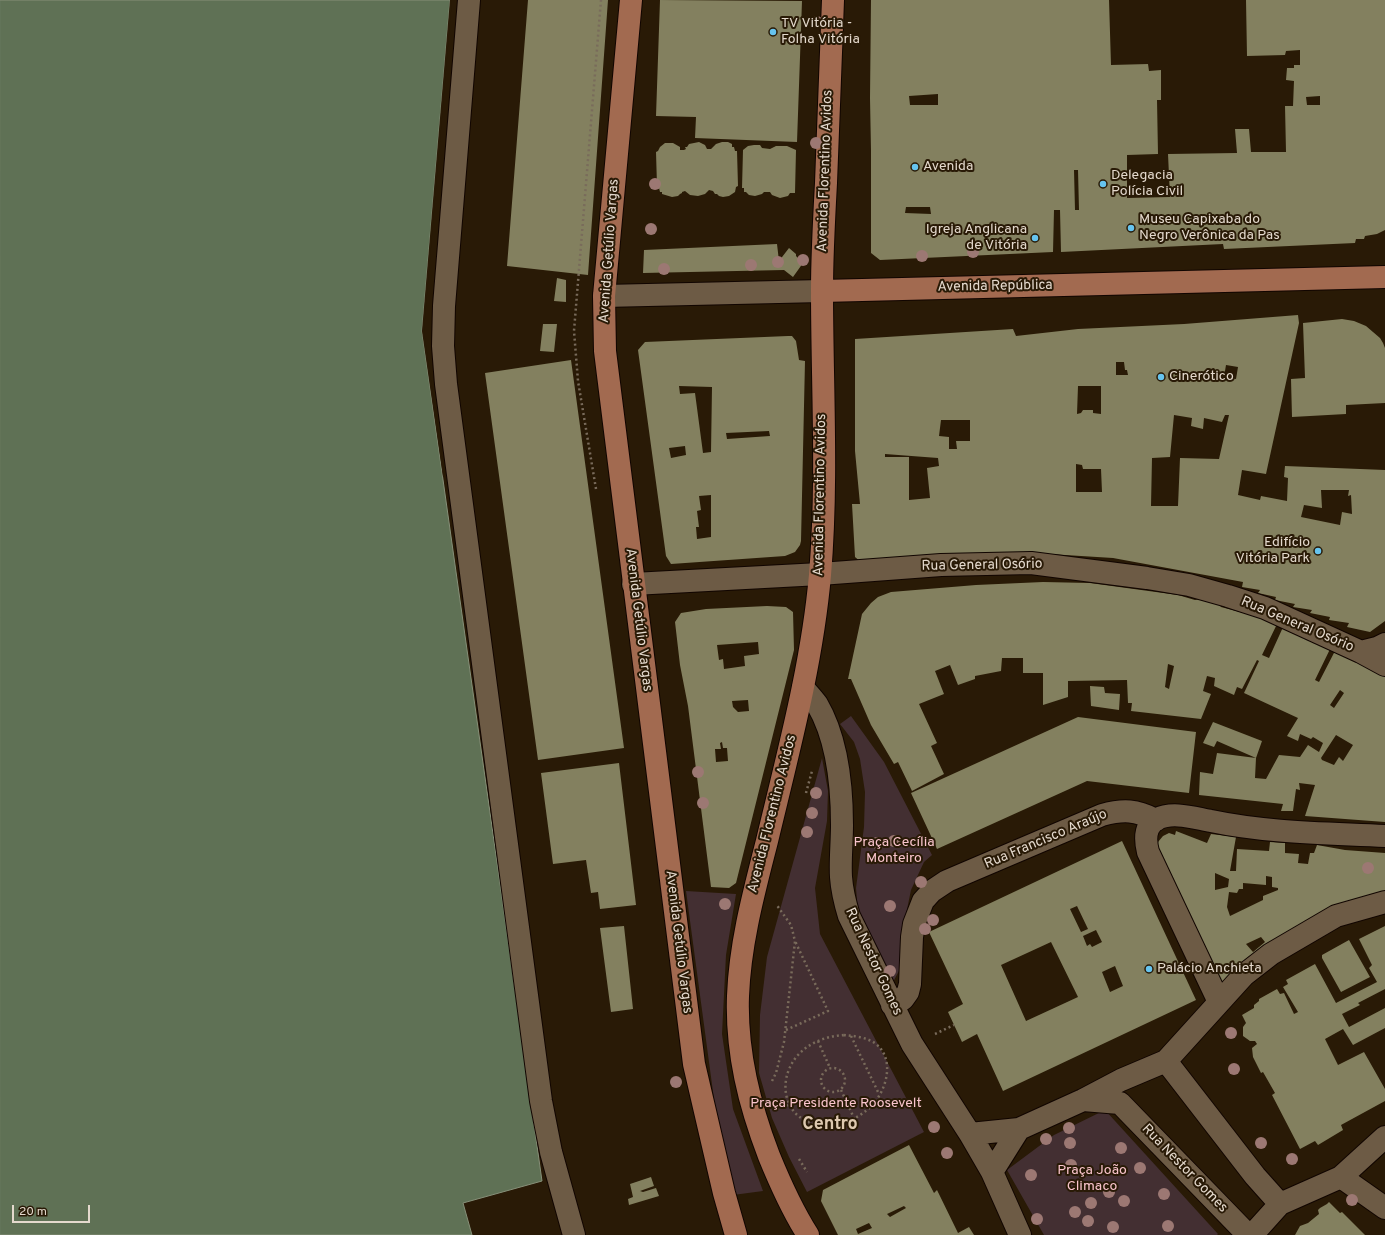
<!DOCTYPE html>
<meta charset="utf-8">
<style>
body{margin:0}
#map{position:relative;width:1385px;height:1235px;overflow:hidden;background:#291a06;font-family:Overpass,sans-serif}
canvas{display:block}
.scale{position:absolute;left:12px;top:1205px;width:78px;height:18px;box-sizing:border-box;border:2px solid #e4d9cd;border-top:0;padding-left:5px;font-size:12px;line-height:14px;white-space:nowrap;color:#e4d9cd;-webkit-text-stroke:3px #291a06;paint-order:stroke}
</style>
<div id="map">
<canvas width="1385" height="1235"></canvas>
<div class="scale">20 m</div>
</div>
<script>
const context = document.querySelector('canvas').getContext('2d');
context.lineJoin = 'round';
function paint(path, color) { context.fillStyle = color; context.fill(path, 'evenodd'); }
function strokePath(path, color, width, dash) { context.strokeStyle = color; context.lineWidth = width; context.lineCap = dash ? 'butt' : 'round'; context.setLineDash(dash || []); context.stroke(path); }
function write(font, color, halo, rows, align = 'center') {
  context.font = font + ' Overpass,sans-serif'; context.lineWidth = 4; context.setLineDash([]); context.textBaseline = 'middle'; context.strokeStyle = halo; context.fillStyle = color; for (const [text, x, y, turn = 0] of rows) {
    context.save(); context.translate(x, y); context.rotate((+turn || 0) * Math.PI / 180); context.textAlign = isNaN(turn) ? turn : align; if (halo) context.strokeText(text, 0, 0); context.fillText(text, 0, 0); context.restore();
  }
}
paint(new Path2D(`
 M851,716L884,762L932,855L924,862L911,890L903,929L899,971L893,982L858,913L856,888L864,827L865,792L860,759L854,742L840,724Z
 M822,758L828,791L827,821L815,888L820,934L924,1132L807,1192L789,1157L772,1118L759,1073L760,1015L767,957Z
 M686,891L736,894L726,955L722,1034L733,1109L763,1191L733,1195L718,1129Z
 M1105,1110L1218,1234L1217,1235H1044L1007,1170L1054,1135Z`), '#432f32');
const water = new Path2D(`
 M0,0H450L422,331L542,1181L463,1203L472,1235H0Z`);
paint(water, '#5f7155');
strokePath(water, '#879079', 1);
paint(new Path2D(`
 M450,0H452L424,331L445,477H443L422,331Z`), '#291a06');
paint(new Path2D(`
 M528,0H608L588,275L507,266Z
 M660,0L802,1L797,142L695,138L696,117L656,116Z
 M871,0H1109L1111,65L1148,64L1149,71L1161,70V100H1157L1158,154L1127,155V198L1170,197L1168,154L1237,153L1235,129H1249L1251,152H1286L1285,106H1293L1294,81L1286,80L1287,68H1294V65H1300V50L1286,51L1285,55L1247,56L1246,0H1385V230L1377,234L1365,236L1364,239H1356L1355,243L1224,249L1223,244L1061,252L1060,210H1054L1053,252L880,260L871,253V151L870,98ZM938,94V105H910L909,96ZM1320,96V105H1307L1306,97ZM1074,170H1078L1079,210H1075ZM906,207H930L931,214L905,213Z
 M699,142L705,145L707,149H711L716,144L722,142H728L732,144V147H734L735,151H737L738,186L736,187L735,192L729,196L723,197L719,196L717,194H715L713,191L709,190L705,194L698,196L690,195L685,191L682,192V193L680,194L678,196L672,197L662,194V192H660L659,188L657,186L656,152L658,151L660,147L665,143H673L680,147V150H684L686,149L685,147H687L689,144Z
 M754,145H760L762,148L770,149L776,146H787L796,150L795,193H790L788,196L780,198L772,195L770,192H764L762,194L755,196L749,195L746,192H744V188H742L743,150L748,146Z
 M777,244L779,261L789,248L796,254V256L803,263L793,277L784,270L643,273L644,250Z
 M557,278L566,280V302L554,301Z
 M1298,315L1299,323L1266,474L1242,470L1238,495L1260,500L1261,496L1287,501L1288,478L1284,477L1285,466L1385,470V621L1370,632L1347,627L1349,623L1329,620L1330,617L1310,613L1312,610L1293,607L1295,604L1275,600L1276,597L1258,593L1260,590L1242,587L1243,582L1113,558L1017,552L862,563L855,557L852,504H860L855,451V339L1013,329L1016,336L1078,329L1184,324ZM1116,362H1124L1125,370H1127L1128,375H1116ZM1226,365L1238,367L1236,379L1224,377ZM1078,386H1101V414L1093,413V410H1083L1081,413L1077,414ZM1174,415L1192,418L1191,426L1203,429L1204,418L1222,422L1225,415H1229L1219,459L1180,458L1178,506H1151L1152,458L1170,457ZM941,420H970V441H956L957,449H949V437L939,436ZM885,454L938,458L939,466L927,468L930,498L909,500V457H885ZM1076,464L1082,465L1083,469H1101L1102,492H1076ZM1321,490H1349L1348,496L1351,495L1352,514L1342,512L1340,525L1301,517L1304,505L1322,508Z
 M1342,319L1354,321L1366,326L1380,338L1383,343L1385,348V403L1346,405V414L1292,417L1291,379L1305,378L1303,323Z
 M543,324H557L554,352L540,351Z
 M788,336H792L796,341L799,360L805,361L801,541L800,545L795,552L785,556L671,564L666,556L638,350L645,342ZM679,386L712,387L711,452L703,453L695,393L680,394ZM769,431L770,436L727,439L726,433ZM685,446L686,455L671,458L669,448ZM711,495V537L697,539L696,527H699L697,511L701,510L699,496Z
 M571,360L624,748L538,760L485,373Z
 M1043,582L1090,583L1178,595L1195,600L1200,599L1219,604L1221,607L1278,622L1262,655L1269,658L1284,625L1332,645L1315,680L1319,682L1336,649L1385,675V822L1305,816L1315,785L1299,783L1300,790L1296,789L1293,811H1281L1283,804L1199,795L1200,772L1213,774L1217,753L1256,758L1255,778L1266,779L1279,755L1300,757L1308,745L1319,752L1323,743L1313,737L1311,739L1300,734L1298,741L1287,736L1298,718L1244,693L1259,661L1257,660L1242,689L1237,687L1234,695L1214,686L1215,678L1207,676L1203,691L1211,694L1201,719L1131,711L1132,703H1128L1127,680L1068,681V697L1043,705V673H1023V658H1002L1001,671L975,676V679L958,685L950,665L935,671L944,694L919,704L937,743L931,746L944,774L912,791L898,762L894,764L871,725L851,679H848L862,614L871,603L878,597L891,592L976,585ZM1168,664L1174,666L1169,689L1165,687ZM1340,690L1344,693L1334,708L1330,705ZM1336,735L1353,745L1343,761L1339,757L1334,765L1322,760L1321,758Z
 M767,606L786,607L793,612L794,650L736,883L729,888L711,887L688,706L680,665L675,622L681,613L706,609ZM758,642L759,654L744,656L745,666L724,669L723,659L719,660L717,645ZM748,700L749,711L738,712L733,707L732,701ZM722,742L723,748H727L728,761L716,762L715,749H721L720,743Z
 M1090,686L1104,687L1105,693L1120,694L1119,710L1091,706Z
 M1078,717L1196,732L1189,793L1087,781L937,849L911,793Z
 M1213,722L1262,741L1256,758L1217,741L1214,747L1203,743Z
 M619,763L636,905L600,909L598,892L591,893L586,860L553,864L541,773Z
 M1176,831L1207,843L1211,834L1236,837L1230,871H1236L1237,849L1269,851L1270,842L1285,843V853L1299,854L1298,863L1308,864L1310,853H1314L1317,845L1345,850L1385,853V892L1225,990L1156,847L1158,845V842L1163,836L1169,833L1175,835ZM1215,873L1229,879L1228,887L1215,890ZM1266,876L1272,877V887L1278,888V890L1263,896V900L1230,916L1227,907L1229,892L1237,893L1239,889H1243V883L1266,885ZM1261,937L1265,942L1253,952L1246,944Z
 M1122,841L1196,1000L1003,1091L977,1034L962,1042L948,1012L963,1004L929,932ZM1077,906L1088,929L1081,932L1070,909ZM1096,930L1102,942L1092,947L1090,944L1087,946L1083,936ZM1051,942L1078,997L1026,1021L1001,965ZM1115,966L1123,986L1110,992L1102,972Z
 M624,926L633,1009L611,1012L600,928Z
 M1385,926V989L1358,1003L1360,1005L1342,1014L1349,1027L1385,1008V1028L1353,1045L1343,1029L1325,1039L1338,1065L1364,1052L1385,1089V1101L1341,1125L1343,1130L1318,1145L1315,1141L1300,1149L1272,1095L1275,1093L1263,1072L1261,1073L1253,1057L1252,1048L1257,1044L1255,1041H1250L1243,1036V1027L1246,1023L1242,1015L1254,1008V1005L1259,1001V999L1277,989L1280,994L1284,993L1294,1014L1298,1012L1283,987L1288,984L1286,980L1315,964L1336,1003L1377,982L1369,968L1372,965L1359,939Z
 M1349,940L1370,977L1341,992L1322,958V955Z
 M909,1145L934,1193L937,1190L958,1233L969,1227L974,1235H838L821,1201L823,1190ZM904,1206L906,1208L890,1217L887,1214ZM869,1223L872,1228L858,1234L856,1229Z
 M651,1177L654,1186L640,1191L643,1192L656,1188L659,1196L629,1205L628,1199L633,1197L630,1184Z
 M1329,1202L1340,1213L1342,1212L1365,1235H1295L1300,1226L1308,1223L1319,1214L1318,1210L1320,1208L1327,1204Z`), '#83805f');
const minor = new Path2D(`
 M469,0L444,306L443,346L446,384L541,1101L551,1152L574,1235
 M604,296L822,291
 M633,584L820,574L941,565L1031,563L1147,578L1189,585L1228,596L1265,608L1361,652L1385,665
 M1361,652L1377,648L1385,644
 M803,688C808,693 813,699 817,704C837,738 842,787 842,825C842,843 840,860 841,877C842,891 845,903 849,916L912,1044L970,1134L992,1172L1020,1235
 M1219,1002L1148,852C1145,840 1144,826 1157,819C1173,811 1194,818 1211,821C1268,833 1327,833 1385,836
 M892,1005L903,999L908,992L910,984L912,937L914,924L923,901L932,891L947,881L1102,815C1124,809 1136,810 1156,820
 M1166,1061L1255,1176L1280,1204
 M1083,1100L1120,1103L1248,1235
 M970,1134L1019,1129L1083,1100L1121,1080L1166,1061L1244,975L1271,954L1336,916L1385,902
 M992,1172L1019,1129
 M1341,1177L1385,1208
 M1252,1235L1280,1204L1341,1177L1385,1137`);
const major = new Path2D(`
 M631,0L604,296L605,351L694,1064L724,1193L736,1235
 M822,291L1385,277
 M808,1235C792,1210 780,1183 769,1156C749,1104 736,1052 738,996C740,943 754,892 767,841C788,753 812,665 820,575C828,480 822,385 822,290C822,255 824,219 826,183C828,122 831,61 833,0`);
strokePath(minor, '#110500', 24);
strokePath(major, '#110500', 24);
strokePath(new Path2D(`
 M596,489L578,381L574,331L601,0
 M806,793L812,771
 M786,1030L828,1011L795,941
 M935,1034L954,1025
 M844,1035C854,1036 867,1037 876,1044C897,1061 885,1096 867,1110C855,1120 837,1127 822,1125C784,1122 775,1081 798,1055C810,1042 827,1036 844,1035Z
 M851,1036L879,1094
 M818,1041L830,1068
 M821 1080a12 12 0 1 1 24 0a12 12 0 1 1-24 0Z
 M772,1081L776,1073L784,1042L795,941L791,925L776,904
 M841,1090L854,1118
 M777,1109L788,1105
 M799,1159L807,1172`), '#796b5b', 2.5, [2, 3]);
strokePath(minor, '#6d5b45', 22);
strokePath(major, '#a26a50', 22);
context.fillStyle = '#9c7873';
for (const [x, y] of [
 [817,22],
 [816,143],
 [655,184],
 [651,229],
 [973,252],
 [922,256],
 [803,260],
 [778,262],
 [751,265],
 [664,269],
 [698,772],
 [816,793],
 [703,803],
 [812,813],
 [807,832],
 [894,841],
 [877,843],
 [1368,868],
 [921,882],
 [725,904],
 [890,906],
 [933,920],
 [925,929],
 [890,971],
 [1231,1033],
 [1234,1069],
 [676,1082],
 [934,1127],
 [1069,1128],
 [1046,1139],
 [1070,1143],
 [1261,1143],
 [1121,1148],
 [947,1153],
 [1292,1159],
 [1071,1165],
 [1140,1168],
 [1031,1175],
 [1109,1192],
 [1164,1194],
 [1352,1200],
 [1124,1201],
 [1091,1203],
 [1075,1212],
 [1037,1219],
 [1088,1221],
 [1168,1226],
 [1113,1227]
]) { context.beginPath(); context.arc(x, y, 6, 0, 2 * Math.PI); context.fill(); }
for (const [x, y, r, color] of [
 [773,32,4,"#66c4ef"],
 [915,167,4,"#66c4ef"],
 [1103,184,4,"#66c4ef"],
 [1131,228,4,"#66c4ef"],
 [1035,238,4,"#66c4ef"],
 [1161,377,4,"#66c4ef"],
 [1318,551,4,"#66c4ef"],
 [1149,969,4,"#66c4ef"]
]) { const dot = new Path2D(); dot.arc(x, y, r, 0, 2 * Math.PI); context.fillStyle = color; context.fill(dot); strokePath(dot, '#291a06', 1.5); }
write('14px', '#e4d9cd', '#291a06', [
 ["TV Vitória -",781,24],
 ["Folha Vitória",781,40],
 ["Avenida",923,167],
 ["Delegacia",1111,176],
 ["Polícia Civil",1111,192],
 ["Museu Capixaba do",1139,220],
 ["Negro Verônica da Pas",1139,236],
 ["Igreja Anglicana",1027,230,"right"],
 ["de Vitória",1027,246,"right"],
 ["Cinerótico",1169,377],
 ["Edifício",1310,543,"right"],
 ["Vitória Park",1310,559,"right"],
 ["Palácio Anchieta",1157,969]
], 'left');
write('14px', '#e4d9cd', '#291a06', [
 ["Avenida Florentino Avidos",826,171,-88],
 ["Avenida Getúlio Vargas",610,251,-86],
 ["Avenida República",995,287,-1],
 ["Avenida Florentino Avidos",821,495,-89],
 ["Rua General Osório",982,566,-1],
 ["Avenida Getúlio Vargas",638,620,83],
 ["Rua General Osório",1297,625,23],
 ["Avenida Florentino Avidos",773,814,-76],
 ["Rua Francisco Araújo",1046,840,-23],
 ["Avenida Getúlio Vargas",678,942,83],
 ["Rua Nestor Gomes",873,962,65],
 ["Rua Nestor Gomes",1184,1169,46]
]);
write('14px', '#fac5cd', '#291a06', [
 ["Praça Cecília",894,843],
 ["Monteiro",894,859],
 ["Praça Presidente Roosevelt",836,1104],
 ["Praça João",1092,1171],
 ["Climaco",1092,1187]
]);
write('bold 18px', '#dec9b0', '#291a06', [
 ["Centro",830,1125]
]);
</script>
